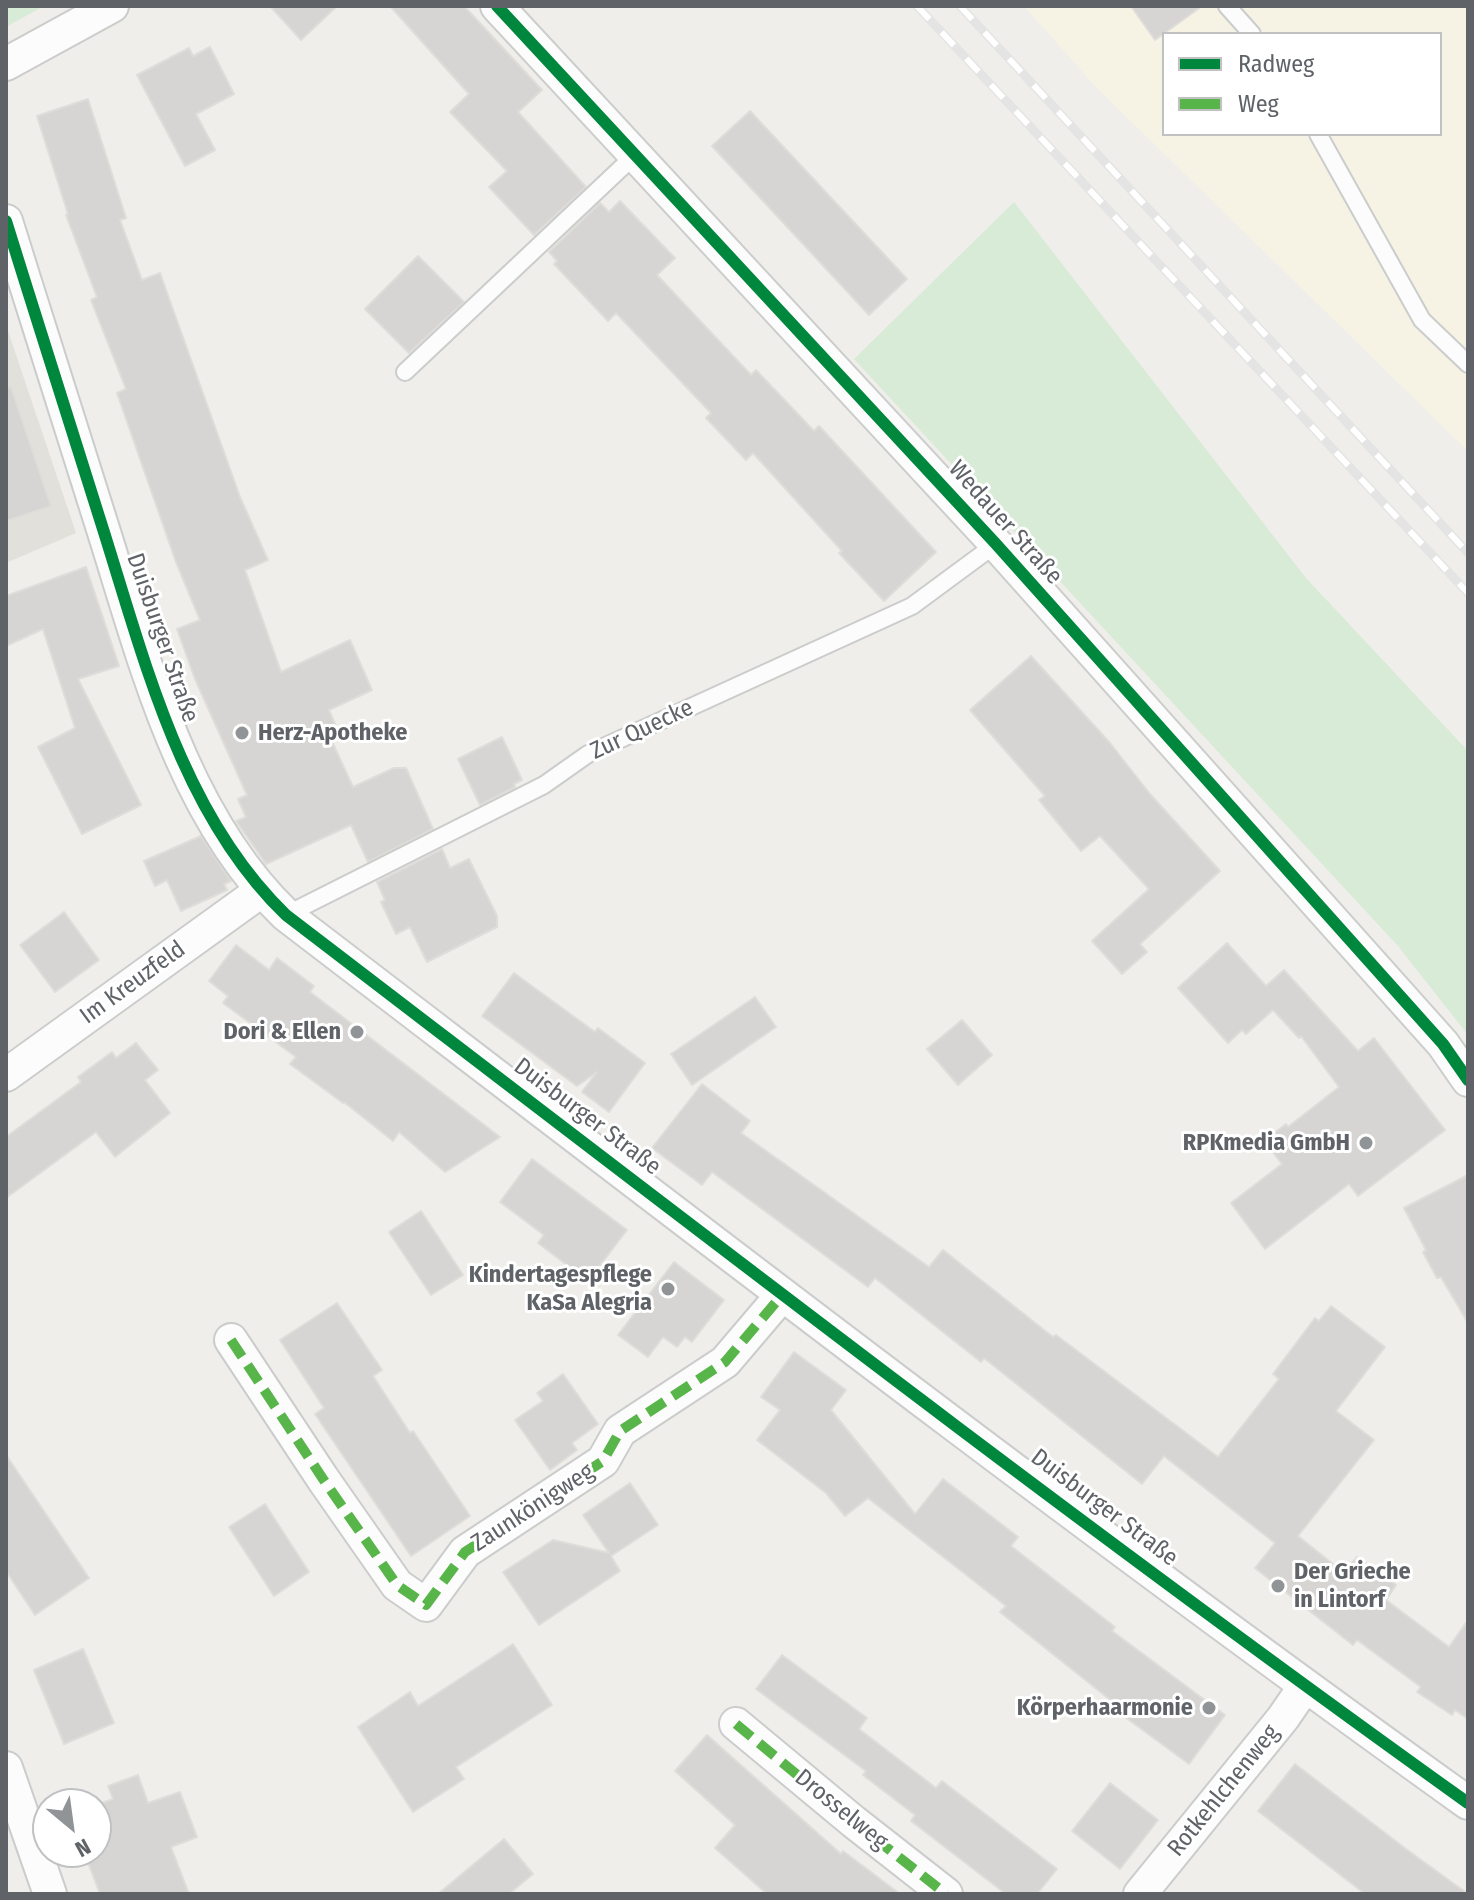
<!DOCTYPE html>
<meta charset="utf-8">
<style>
body{margin:0}
#map{position:relative;width:1474px;height:1900px;overflow:hidden;background:#efeeea;font-family:"Fira Sans Condensed",sans-serif}
canvas{display:block}
.frame{position:absolute;inset:0;border:8px solid #5f6368;pointer-events:none}
.legend{position:absolute;left:1162px;top:32px;width:280px;height:104px;box-sizing:border-box;background:#fff;border:2px solid #bfc1c3;margin:0;padding:10px 14px;list-style:none;font-size:24px;color:#5f6368}
.legend li{display:flex;align-items:center;gap:16px;height:40px}
.legend b{width:40px;border:2px solid #bfc1c3}
.north{position:absolute;left:32px;top:1788px;width:80px;height:80px;box-sizing:border-box;background:#fff;border:2px solid #bfc1c3;border-radius:50%;rotate:151deg;font-size:22px;font-weight:700;line-height:32px;text-align:center;color:#5f6368}
.north::after{content:'';display:block;margin:auto;width:28px;height:36px;background:#919496;clip-path:polygon(50% 0,100% 100%,50% 72%,0 100%)}
</style>
<div id="map">
<canvas width="1474" height="1900"></canvas>
<div class="frame"></div>
<ul class="legend">
<li><b style="height:10px;background:#00873e"></b>Radweg</li>
<li><b style="height:10px;background:#58b549"></b>Weg</li>
</ul>
<div class="north">N</div>
</div>
<script>
const context = document.querySelector('canvas').getContext('2d');
context.lineJoin = 'round';
function paint(path, color) { context.fillStyle = color; context.fill(path, 'evenodd'); }
function strokePath(path, color, width, dash) { context.strokeStyle = color; context.lineWidth = width; context.lineCap = dash ? 'butt' : 'round'; context.setLineDash(dash || []); context.stroke(path); }
function write(font, color, halo, rows, align = 'center') {
  context.font = font + ' "Fira Sans Condensed",sans-serif'; context.lineWidth = 6; context.setLineDash([]); context.textBaseline = 'middle'; context.strokeStyle = halo; context.fillStyle = color; for (const [text, x, y, turn = 0] of rows) {
    context.save(); context.translate(x, y); context.rotate((+turn || 0) * Math.PI / 180); context.textAlign = isNaN(turn) ? turn : align; if (halo) context.strokeText(text, 0, 0); context.fillText(text, 0, 0); context.restore();
  }
}
paint(new Path2D(`
 M1024,6H1468V451L1097,88ZM1164,34H1440V134H1164Z`), '#f7f3e4');
paint(new Path2D(`
 M6,325L76,533L6,563Z`), '#e2e0da');
paint(new Path2D(`
 M6,6H44L6,27Z
 M1014,202L1306,578L1468,751V1035L1398,946L854,359Z`), '#d8ebd6');
const building = new Path2D(`
 M270,6H337L301,40Z
 M390,6H464L542,90L518,112L586,187L534,235L489,187L507,171L450,112L469,94Z
 M1131,6H1202L1155,40Z
 M210,47L234,94L196,114L215,150L185,166L137,75L189,48L193,56Z
 M88,99L126,218L120,220L142,280L160,273L240,497L268,560L245,570L281,672L350,640L372,690L329,710L338,731L329,735L353,787L394,768H406L433,829L368,862L351,825L266,864L236,821L246,817L238,799L247,795L195,679L177,629L200,620L176,562L117,393L126,389L91,300L97,297L66,215L68,214L37,116Z
 M750,111L907,279L869,315L712,146Z
 M620,201L675,258L657,275L751,375L756,370L814,431L819,426L936,552L884,601L839,553L842,551L753,453L746,460L706,418L711,413L616,313L608,321L554,264L557,261L549,252L600,203L609,212Z
 M418,256L464,302L409,353L365,309Z
 M11,387L51,506L6,521V388Z
 M86,567L119,666L78,679L141,805L82,834L38,747L75,728L43,629L6,646V596Z
 M1031,656L1110,743L1150,794L1220,871L1140,944L1147,952L1122,974L1092,941L1149,889L1100,836L1081,851L1039,800L1045,796L970,710Z
 M502,737L522,780L514,784L515,787L480,805L458,759Z
 M201,836L231,881L224,884L227,890L181,911L167,880L155,886L144,861Z
 M442,849L450,868L469,859L497,916V927L427,962L410,927L396,934L381,902L385,900L377,882Z
 M64,912L99,960L55,992L20,945Z
 M1227,943L1266,986L1284,970L1358,1051L1374,1038L1445,1130L1358,1196L1349,1184L1265,1249L1231,1203L1282,1164L1264,1141L1286,1124L1288,1127L1339,1087L1301,1036L1299,1038L1273,1010L1246,1034L1242,1030L1228,1043L1178,988Z
 M236,945L269,970L277,958L314,986L310,992L500,1137L445,1172L399,1132L393,1141L344,1102L343,1103L290,1064L296,1057L223,1003L228,996L209,981Z
 M514,973L595,1032L598,1028L645,1063L609,1112L582,1092L597,1072L577,1086L482,1016Z
 M755,997L776,1027L692,1085L671,1054Z
 M962,1020L992,1055L958,1085L927,1049Z
 M136,1043L158,1070L145,1080L170,1113L115,1157L96,1132L6,1198V1137L81,1082L78,1077L112,1052L116,1058Z
 M702,1084L750,1121L741,1133L929,1267L943,1250L1053,1337L1056,1335L1218,1457L1279,1379L1273,1374L1315,1318L1319,1321L1331,1306L1385,1347L1336,1411L1374,1440L1298,1536L1344,1573L1357,1557L1396,1585L1386,1600L1449,1647L1468,1620V1719L1455,1710L1452,1715L1417,1692L1421,1687L1357,1640L1353,1645L1255,1568L1275,1543L1164,1456L1142,1484L984,1358L981,1362L875,1278L868,1287L712,1172L702,1185L652,1148Z
 M532,1159L627,1230L588,1281L538,1243L544,1235L500,1202Z
 M1468,1175V1323L1441,1277L1437,1278L1423,1252L1426,1250L1404,1208Z
 M421,1211L463,1275L431,1295L389,1232Z
 M674,1262L724,1300L692,1342L685,1337L677,1347L663,1337L648,1357L618,1335Z
 M337,1303L382,1370L373,1376L410,1433L413,1431L470,1516L411,1556L315,1414L324,1408L280,1340Z
 M794,1352L846,1390L831,1410L915,1514L943,1479L1018,1537L1011,1546L1115,1627L1112,1631L1225,1715L1189,1764L1110,1706L1113,1702L1000,1612L1006,1606L868,1498L845,1516L826,1493L757,1440L780,1410L761,1397Z
 M563,1374L598,1424L572,1443L577,1450L550,1470L515,1420L543,1401L537,1393Z
 M6,1455L89,1578L35,1615L6,1571Z
 M630,1483L658,1525L611,1556L620,1571L539,1625L503,1572L553,1540L609,1553L583,1515Z
 M265,1504L309,1572L274,1596L229,1527Z
 M513,1644L552,1705L456,1767L464,1779L413,1812L358,1727L410,1692L418,1706Z
 M83,1649L114,1723L64,1744L34,1670Z
 M782,1655L867,1718L859,1729L936,1788L942,1781L1057,1869L1037,1894H1006L911,1821L915,1815L863,1775L866,1771L756,1689Z
 M707,1735L841,1854L843,1851L900,1894H767L715,1848L735,1825L675,1771Z
 M1295,1764L1406,1849L1468,1894H1365L1258,1811Z
 M138,1775L148,1803L180,1792L197,1837L171,1847L189,1894H100L84,1852H96V1805L113,1799L108,1786Z
 M1110,1783L1158,1820L1120,1869L1072,1831Z
 M504,1839L533,1874L509,1894H438Z`);
paint(building, '#d6d5d3');
strokePath(building, '#deddd9', 2);
const lane = new Path2D(`
 M1227,6L1252,34
 M1318,134L1422,320L1468,364
 M405,372L635,155
 M286,915L544,785L588,754L912,606L996,544`);
const street = new Path2D(`
 M497,6L996,544L1443,1044L1468,1080
 M6,64L112,6
 M6,221C38,324 71,427 103,529C145,662 182,815 286,915C677,1214 1067,1516 1468,1803
 M6,1075L261,891
 M231,1340L323,1479L397,1585L426,1605L465,1552L603,1461L620,1431L725,1362L782,1295
 M736,1724L854,1822L946,1894
 M6,1768L50,1894
 M1140,1894L1283,1718L1305,1686`);
strokePath(lane, '#cbcccc', 20);
strokePath(street, '#cbcccc', 36);
strokePath(lane, '#fdfcfc', 16);
strokePath(street, '#fdfcfc', 32);
const rail = new Path2D(`
 M917,6L1468,593
 M960,6L1468,553`);
strokePath(rail, '#e4e4e4', 9);
strokePath(rail, '#fff', 6, [18]);
strokePath(new Path2D(`
 M231,1340L323,1479L397,1585L426,1605L465,1552L603,1461L620,1431L725,1362L782,1295
 M736,1724L854,1822L946,1894`), '#58b549', 10, [20, 10]);
strokePath(new Path2D(`
 M497,6L996,544L1443,1044L1468,1080
 M6,221C38,324 71,427 103,529C145,662 182,815 286,915C677,1214 1067,1516 1468,1803`), '#00873e', 12);
for (const [x, y, r, color] of [
 [242,733,8,"#919496"],
 [357,1032,8,"#919496"],
 [1366,1143,8,"#919496"],
 [668,1289,8,"#919496"],
 [1278,1586,8,"#919496"],
 [1209,1708,8,"#919496"]
]) { const dot = new Path2D(); dot.arc(x, y, r, 0, 2 * Math.PI); context.fillStyle = color; context.fill(dot); strokePath(dot, '#fff', 3); }
write('24px', '#5f6368', '#fff', [
 ["Wedauer Straße",1005,523,48],
 ["Duisburger Straße",162,638,71],
 ["Zur Quecke",642,730,-25],
 ["Im Kreuzfeld",133,983,-36],
 ["Duisburger Straße",587,1117,37],
 ["Zaunkönigweg",533,1508,-33],
 ["Duisburger Straße",1104,1508,37],
 ["Rotkehlchenweg",1224,1791,-51],
 ["Drosselweg",841,1810,39]
]);
write('bold 24px', '#5f6368', '#fff', [
 ["Herz-Apotheke",258,733,"left"],
 ["Dori & Ellen",341,1032],
 ["RPKmedia GmbH",1350,1143],
 ["Kindertagespflege",652,1275],
 ["KaSa Alegria",652,1303],
 ["Der Grieche",1294,1572,"left"],
 ["in Lintorf",1294,1600,"left"],
 ["Körperhaarmonie",1193,1708]
], 'right');
</script>
